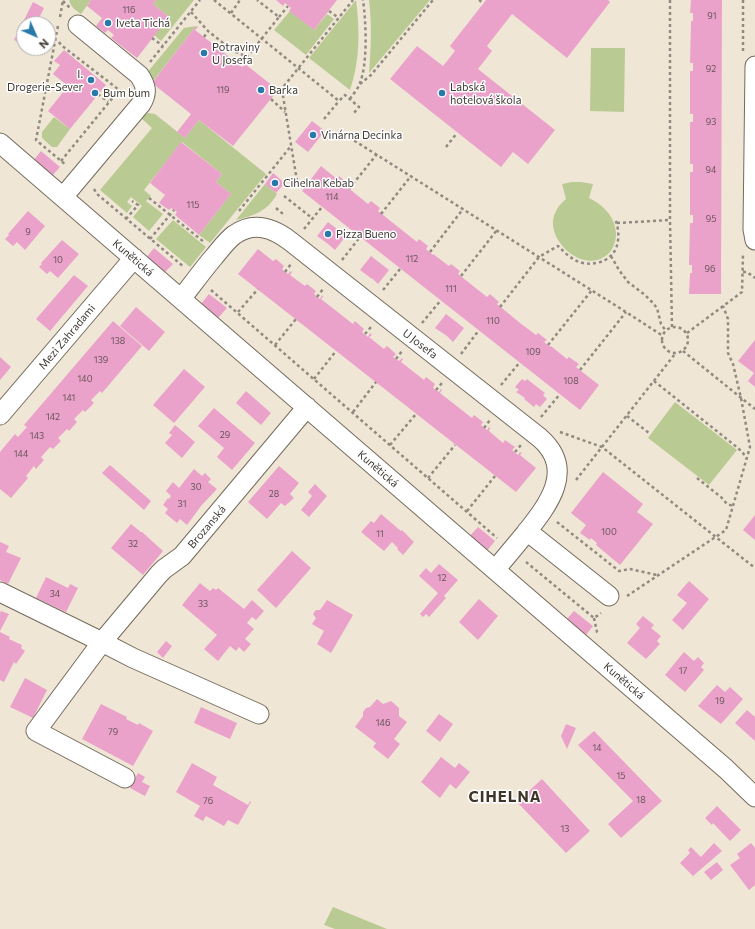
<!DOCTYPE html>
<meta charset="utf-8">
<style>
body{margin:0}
#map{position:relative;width:755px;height:929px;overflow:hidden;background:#f0e6d6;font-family:Commissioner,sans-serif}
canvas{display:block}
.north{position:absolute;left:16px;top:16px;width:40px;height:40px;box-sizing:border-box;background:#fff;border:1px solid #b2b0ae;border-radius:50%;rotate:135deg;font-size:11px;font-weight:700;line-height:16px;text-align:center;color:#3e3a34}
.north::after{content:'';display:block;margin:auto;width:14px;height:18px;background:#2779aa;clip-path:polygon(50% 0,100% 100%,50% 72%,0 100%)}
</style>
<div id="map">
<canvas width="755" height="929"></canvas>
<div class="north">N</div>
</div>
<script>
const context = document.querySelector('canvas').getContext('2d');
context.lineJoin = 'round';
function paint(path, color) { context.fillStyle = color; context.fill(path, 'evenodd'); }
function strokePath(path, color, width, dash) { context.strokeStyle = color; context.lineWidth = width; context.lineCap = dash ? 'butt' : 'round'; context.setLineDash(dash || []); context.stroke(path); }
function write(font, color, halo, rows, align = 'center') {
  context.font = font + ' Commissioner,sans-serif'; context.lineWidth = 3; context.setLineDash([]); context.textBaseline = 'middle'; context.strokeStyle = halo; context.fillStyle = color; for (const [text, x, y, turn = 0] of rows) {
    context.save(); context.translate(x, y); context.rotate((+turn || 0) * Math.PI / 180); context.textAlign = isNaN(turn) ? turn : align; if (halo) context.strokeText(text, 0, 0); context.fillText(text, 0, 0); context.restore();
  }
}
paint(new Path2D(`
 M69,0H91L81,14C75,10 71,7 69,0Z
 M156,0H194L161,41L154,35L169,17L153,4Z
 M356,0C360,30 360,61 350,90L309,58Z
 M369,0H430L369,73C371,48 372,24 369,0Z
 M290,11L314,30L327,14L334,19L306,55L274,30Z
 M196,26L154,80L146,74L184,28Z
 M591,48H625L624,112L590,111Z
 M148,113L155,114L185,138L199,120L266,174L210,243L199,235L231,194L216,182L222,174L182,142L144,190L151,196L146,201L163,214L149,231L133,217L142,206L131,197L127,202L132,206L127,213L100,190L152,128L141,118Z
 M54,117L70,129L57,147H52L42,138V132Z
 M572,182H581L593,184L589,198C603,205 615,216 616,233C616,240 614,248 609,253C584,278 541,237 556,211C558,206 562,203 566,199L562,184Z
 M265,184L277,194C268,211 253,216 236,220Z
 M173,220L206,247L190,267L156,239Z
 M675,402L737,450L709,485L648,438Z
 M333,907L387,929H335L324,925Z`), '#b9ca93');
paint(new Path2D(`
 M91,0H156L153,4L169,17L137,58L111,38L114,35L108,30L105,33L96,26L102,18L87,6Z
 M276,0H337L314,30L289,11L291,8L285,3L283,6Z
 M486,0H608L610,2L567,58L512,14L487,46L492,51L478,69L555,130L528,164L513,152L501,167L390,79L417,46L443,66L455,51L450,46Z
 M691,0H722L721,294H689L690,273H692V265H689L690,223H693V215H690V172H693V164H690V122H693V114H690V71H693V63H690L691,21H693V13H690Z
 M33,2L44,8L36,24H24V45L14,40Z
 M196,26L198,27L195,30L204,37L242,67L245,64L278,90L233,146L199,120L185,138L177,132L191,114L152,83Z
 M64,50L106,85L70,129L48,111L68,86L53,74L60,65L54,61Z
 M312,121L325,131L308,152L295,142Z
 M181,142L222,174L216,182L231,194L199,235L175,215L177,212L171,208L169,210L159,203L165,195L150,183Z
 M41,151L60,167L52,176L33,161Z
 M321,166L337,179L339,176L349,184L346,186L368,204L371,201L380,208L378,211L417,242L419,239L428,246L426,249L433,255V254L449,266L451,264L460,271L458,274L487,297L490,294L499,302L497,304L520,323L536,335L538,333L547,340L544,342L548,345L551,347V346L567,359L569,357L579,364L576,367L599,385L580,410L302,191Z
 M273,173L285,183L276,193L265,184Z
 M28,211L45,226L25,250L17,242L13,246L5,239L9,235L8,234Z
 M328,222L346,236L335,250L328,244L317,236Z
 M62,240L79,254L58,278L50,271L47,274L39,267L42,264L41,263Z
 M154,248L173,264L164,273L146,258Z
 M258,249L273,261L276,259L284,266L282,269L288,274L291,271L292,272L290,275L305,286L307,284L316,291L314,294L320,299L322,295L323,297L321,299L353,324L355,321L364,329L362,332L368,337L370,333L372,335L369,337L384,349L387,346L396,354L393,357L399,361L402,358L403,359L401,362L424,380L426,377L435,384L433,388L439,392L441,389L442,390L440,393L472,418L474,415L483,422L481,425L487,430L489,427L490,428L489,431L503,443L505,440L515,447L512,450L518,455L520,452L522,453L520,455L536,468L516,492L238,274Z
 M371,256L389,270L378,284L372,278V279L360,270Z
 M74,275L88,286L50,331L36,319Z
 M209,294L227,308L218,318L201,304Z
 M136,307L165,332L149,351L120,326Z
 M446,314L464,328L453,342L447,336L435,328Z
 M113,321L142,346L102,393L100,391L91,400L94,403L85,412L83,410L74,419L77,422L69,431L67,429L58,438L61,441L53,449L50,447L41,457L44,460L36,469L34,466L26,476L28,478L11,498L0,489V452L15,434L18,437L27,427L24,425Z
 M755,340V387L748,381L754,373L738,361Z
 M0,357L11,367L0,380Z
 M184,369L205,387L174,423L153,405Z
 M522,379L525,381L527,379L545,393L543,395L547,399L540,407L536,404L534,407L524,399L525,398L516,392L519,390L515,387Z
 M246,391L271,413L261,425L236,403Z
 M214,408L255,443L232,470L217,457L224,448L198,426Z
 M175,425L195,442L182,458L165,443L172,435L169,433Z
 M110,465L151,501L144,510L102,473Z
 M279,466L299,483L290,494L294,498L285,506L281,503L267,519L248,502Z
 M194,469L202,476L205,473L211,479L208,482L217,489L201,506L187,525L180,519L177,523L165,513L168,509L163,505L168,498L169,499L171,496L166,491L173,482L179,488Z
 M603,472L643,504L637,512L653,524L620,565L596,545L597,543L591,538L590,540L580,533L586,525L571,513Z
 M315,484L327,496L309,517L301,510L312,496L308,492Z
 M381,514L401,531L402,530L414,542L403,555L397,549L398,548L392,542L384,551L361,532L371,521L374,523Z
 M755,515V540L743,530Z
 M131,524L141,532H142L163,551L143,575L111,548Z
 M478,527L495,541L486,552L469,537Z
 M0,542L9,546L6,552L21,558L8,584L0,580Z
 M292,551L311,568L276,608L257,590Z
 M439,564L458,580L444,596L446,598L429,617L426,614L423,617L420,614L438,593L419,576L426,568L431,573Z
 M46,577L68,588L70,584L78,588L66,612L36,598Z
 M689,581L709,599L683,630L672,620L687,603L677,595Z
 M200,583L210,591L213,588L216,590L218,588L244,609L252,600L264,611L256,620L252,617L247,623L254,629L245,639L251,644L244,652L239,647L236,651L230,646L218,661L204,649L217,635L182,605Z
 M479,599L498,616L478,640L459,622Z
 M327,600L353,615L331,653L317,644L324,631L312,624L316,618L313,614L316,610H320Z
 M1,611L9,614L0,631V613Z
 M574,611L593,626L585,636L566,620Z
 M643,616L654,625L651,628L661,636L657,641L660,644L646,659L627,643L640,628L636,624Z
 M0,632L10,637L9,639L22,645L21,648L25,651L16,664L14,662L4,682L0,680Z
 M166,641L172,646L163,658L157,652Z
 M684,652L694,661L698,657L704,663L701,667L704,670L685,692L665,675Z
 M25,678L47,690L33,718L10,707Z
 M717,685L725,692L730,687L743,699L721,724L698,706Z
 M377,699L383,704L391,701L399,708V716L407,722L394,739L400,744L388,759L373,747L376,743L355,727L363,716V712L366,708L370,707Z
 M101,704L127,717L126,719L138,725L139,723L153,731L133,766L82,739Z
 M201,707L237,723L230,739L194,723Z
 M747,710L755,717V741L735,723Z
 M439,714L453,724L440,742L426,731Z
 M566,724L576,728L567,749L561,736Z
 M594,731L662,801L621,838L608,824L633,801L578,745Z
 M441,757L455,768L459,763L470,772L456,789L450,784L440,798L421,782Z
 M192,763L217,777L213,785L248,805L250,801L251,802L238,825L228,820L224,826L206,816L203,821L194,816L200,806L176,792Z
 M138,773L145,777L142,782L150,786L145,796L130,788Z
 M542,779L590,831L566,853L517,802Z
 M717,806L741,830L730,841L713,823L712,825L705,818Z
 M714,843L722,851L693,876L680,863L690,853L688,850L691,847L701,857Z
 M751,843L755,848V885L749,890L730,865L740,858L737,854Z
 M717,862L723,870L711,880L704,872Z`), '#eaa2ca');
const minor = new Path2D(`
 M755,66L753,229L755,240
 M0,143L726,769L755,797
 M63,197L141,104C148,93 146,85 139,75L78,25
 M181,299C192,285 202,271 213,258C220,250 226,241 234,235C254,221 273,228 290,241L540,438C576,470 548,505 525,534C515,546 505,558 495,570
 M0,415L134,258
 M527,531L609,596
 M0,592L102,642L133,658L259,714
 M125,778L36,731L102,642L159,574L164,569L182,556L307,407`);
strokePath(minor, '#746b5d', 21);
strokePath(new Path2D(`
 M214,0L339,101L345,95L359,107L353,114
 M479,0L483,3
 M670,0V220L672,327
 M743,0V51
 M63,1L71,9
 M329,11L339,18
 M191,12L208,31L232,50L247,57L279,17L257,0
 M231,13L240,0
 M60,17L63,0
 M279,17L288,6
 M58,26L36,140L66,165
 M204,37L208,31
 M152,38L163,46
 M59,42L61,45L123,93L125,92
 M150,62L200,0
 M360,84L371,75L433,0
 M98,94L108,102
 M271,99L285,112
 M350,99C353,94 358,89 360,83C368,62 366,22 363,0
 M324,119L339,101
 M339,131L626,312L663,336
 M446,147L457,133
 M61,161L119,90
 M297,181L283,96L284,86L353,0
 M94,189L97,194L184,267
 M349,189L377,154
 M284,196L312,218
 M149,198L204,242
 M276,208L283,214
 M239,211L291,146
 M381,214L411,176
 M126,219L138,205L132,201
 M617,223L670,220
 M304,229L322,207
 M150,239L174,210
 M430,252L463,209
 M611,256L619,270L628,282L645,295L652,302L657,308L661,324L666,331
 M342,260L360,237
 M285,272L291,264
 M743,272H747L755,278
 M461,276L497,230
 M211,290L497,538
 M383,290L400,269
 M317,297L323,289
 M500,307L539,257L558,246C565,253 573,261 583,263C588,264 592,264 596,263C619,259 622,237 615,218
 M238,312L258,289
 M422,323L441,300
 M662 340a13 13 0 1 1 26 0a13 13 0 1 1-26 0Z
 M687,333L742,292L743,254
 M365,334L371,327
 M275,345L296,319
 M548,345L592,290
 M683,351L755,409
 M461,354L479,330
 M396,359L402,351
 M580,370L626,312
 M314,379L336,351
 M654,381L738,448L743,453L746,458
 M501,385L520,362
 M436,390L442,383
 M353,412L376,382
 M627,416L649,433
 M541,417L560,394
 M484,428L490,420
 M560,432L602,447L755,568
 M390,445L416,414
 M515,452L521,445
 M428,478L455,445
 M697,478L721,497L727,504L733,506
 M576,480L675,354
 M467,511L495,476
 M557,522L619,571L630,569L657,575
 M526,562L594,618L601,613
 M627,596L726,530L750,447L741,398L733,364L728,353V319L723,306
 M594,618L597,632L598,633`), '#918a80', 2.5, [3, 3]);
strokePath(minor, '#fff', 19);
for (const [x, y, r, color] of [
 [108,23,4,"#2779aa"],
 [204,53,4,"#2779aa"],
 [91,80,4,"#2779aa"],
 [261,90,4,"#2779aa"],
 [95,93,4,"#2779aa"],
 [442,93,4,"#2779aa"],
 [313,135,4,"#2779aa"],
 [275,183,4,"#2779aa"],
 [328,234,4,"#2779aa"]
]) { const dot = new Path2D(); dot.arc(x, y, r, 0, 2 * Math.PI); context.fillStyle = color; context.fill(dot); strokePath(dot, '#fff', 1.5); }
write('9px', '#69545a', null, [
 ["116",129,10],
 ["91",712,16],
 ["92",711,69],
 ["119",223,90],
 ["93",711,122],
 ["94",711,170],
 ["114",332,197],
 ["115",193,205],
 ["95",711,219],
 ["9",28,232],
 ["112",412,259],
 ["10",58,260],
 ["96",710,269],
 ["111",451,289],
 ["110",493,321],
 ["138",118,341],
 ["109",533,352],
 ["139",101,360],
 ["140",85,379],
 ["108",571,381],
 ["141",69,398],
 ["142",53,417],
 ["29",225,435],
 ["143",37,436],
 ["144",21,454],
 ["30",196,487],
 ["28",274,494],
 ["31",182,504],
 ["100",609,532],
 ["11",380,534],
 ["32",133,544],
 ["12",442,578],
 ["34",55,594],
 ["33",203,604],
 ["17",683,671],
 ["19",720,701],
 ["146",383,723],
 ["79",113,732],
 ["14",597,748],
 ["15",621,776],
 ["18",641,800],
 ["76",208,801],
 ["13",565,829]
]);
write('11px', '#3e3a34', '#fff', [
 ["Iveta Tichá",116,23],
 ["Potraviny",212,47],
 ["U Josefa",212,60],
 ["I.",83,74,"right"],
 ["Drogerie-Sever",83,87,"right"],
 ["Labská",450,87],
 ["hotelová škola",450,100],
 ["Barka",269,90],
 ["Bum bum",103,93],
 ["Vinárna Decinka",321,135],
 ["Cihelna Kebab",283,183],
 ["Pizza Bueno",336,234]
], 'left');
write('11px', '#3e3a34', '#fff', [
 ["Kunětická",133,258,41],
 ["Mezi Zahradami",67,337,-50],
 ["U Josefa",420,344,38],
 ["Kunětická",378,469,41],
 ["Brozanská",207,527,-50],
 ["Kunětická",624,681,41]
]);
context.letterSpacing = '1px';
write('bold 15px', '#3c3528', '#fff', [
 ["CIHELNA",505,797]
]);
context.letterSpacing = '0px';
</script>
